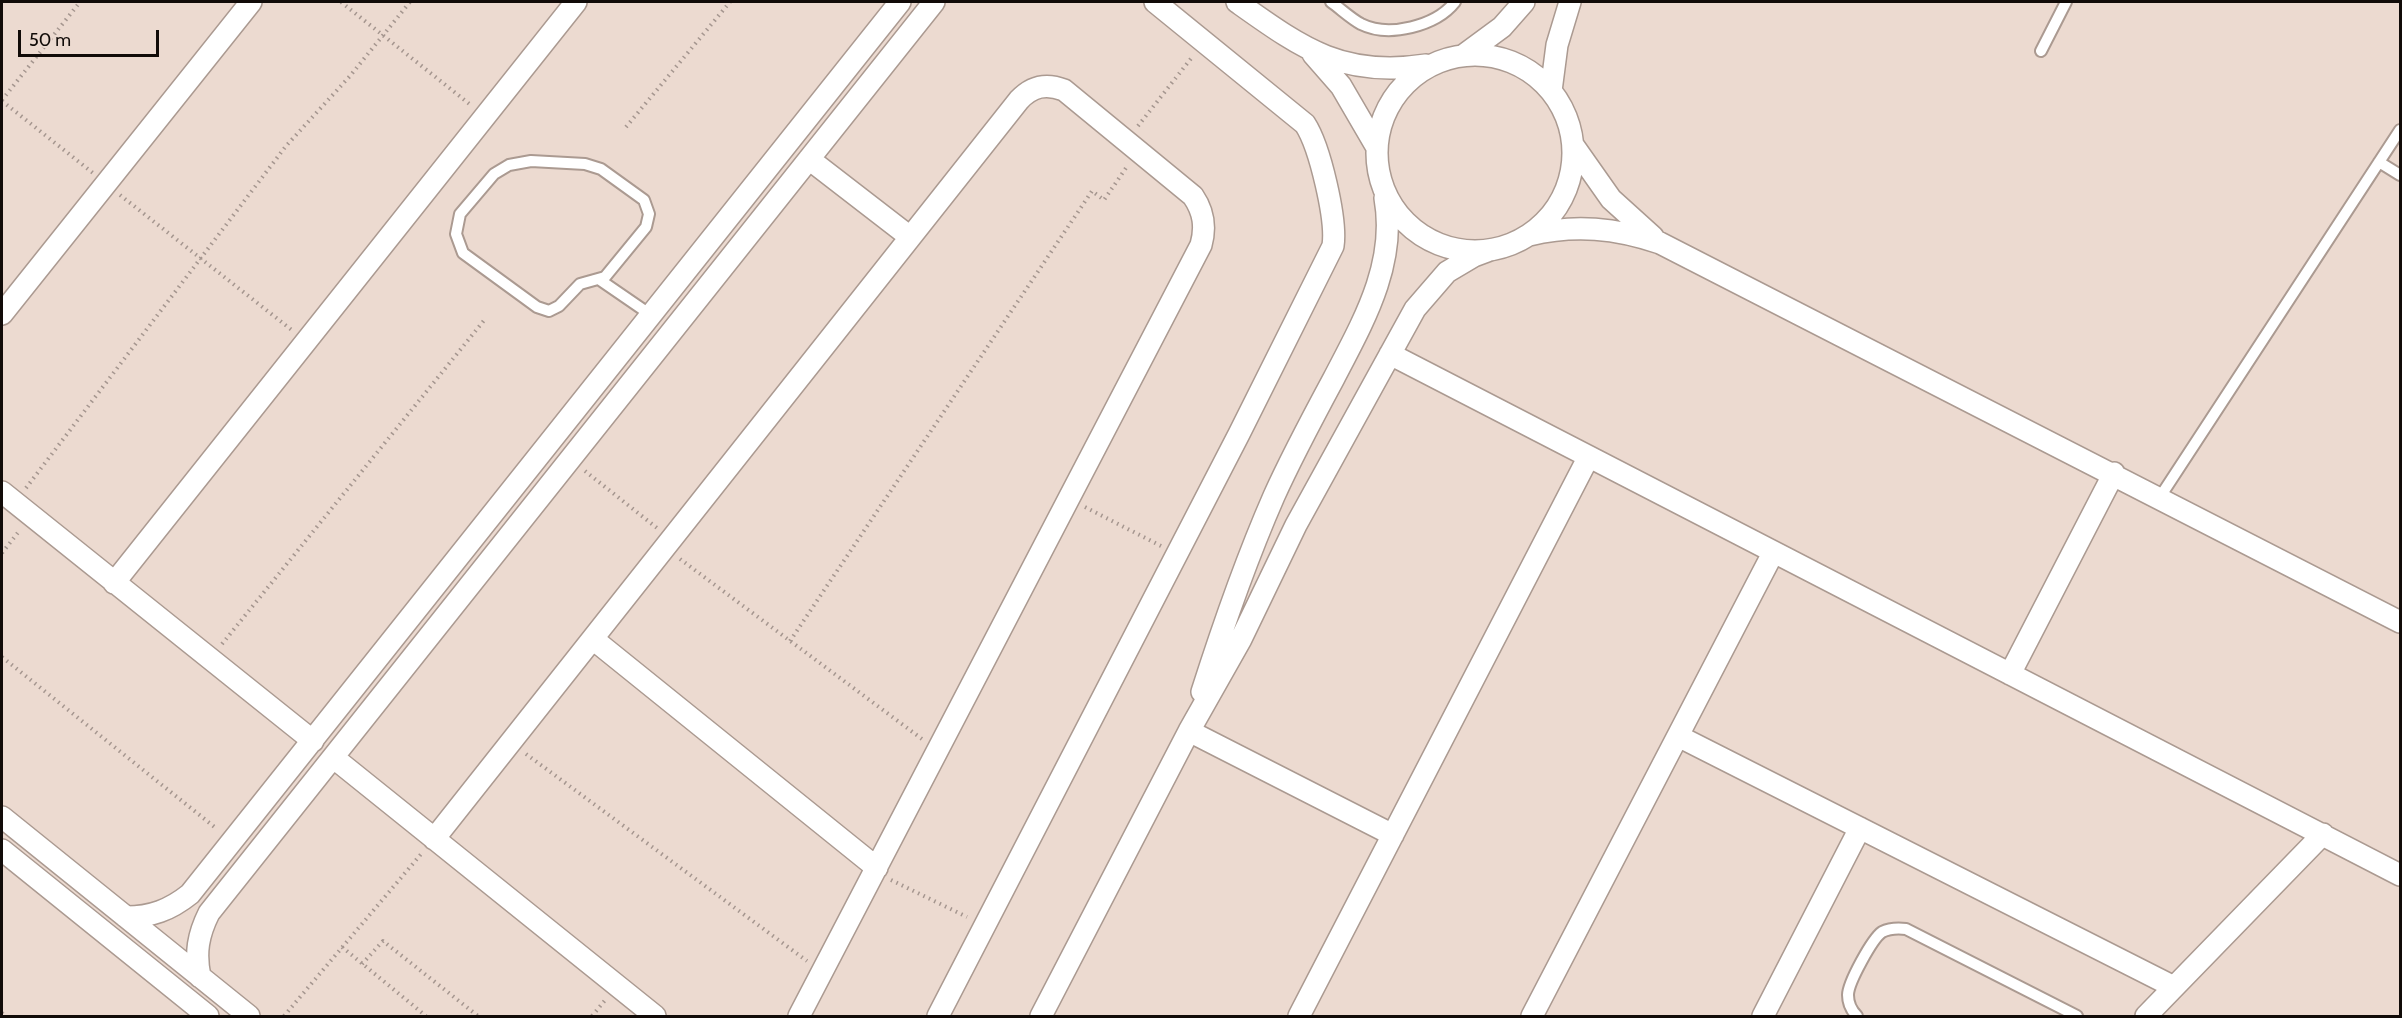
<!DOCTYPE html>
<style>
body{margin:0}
#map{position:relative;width:2402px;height:1018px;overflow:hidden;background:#ecdad0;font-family:Cabin,sans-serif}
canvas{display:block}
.frame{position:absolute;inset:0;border:3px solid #110b08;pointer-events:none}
.scale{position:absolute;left:18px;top:30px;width:141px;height:27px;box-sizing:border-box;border:3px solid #110b08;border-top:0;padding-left:8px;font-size:18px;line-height:21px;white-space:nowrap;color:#110b08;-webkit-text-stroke:4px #ecdad0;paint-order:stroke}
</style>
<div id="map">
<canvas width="2402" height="1018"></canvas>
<div class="frame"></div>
<div class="scale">50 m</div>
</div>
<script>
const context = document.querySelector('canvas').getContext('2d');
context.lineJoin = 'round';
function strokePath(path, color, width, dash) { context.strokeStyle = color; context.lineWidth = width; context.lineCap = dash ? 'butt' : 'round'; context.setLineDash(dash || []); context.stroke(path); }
const lane = new Path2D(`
 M1331,2C1341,9 1350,18 1361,24C1389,38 1436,26 1455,2
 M2041,51L2066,2
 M531,161L585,164L601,169L644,200L649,214L646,227L605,277L580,284L559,306L549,311L537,307L463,253L456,234L460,214L494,174L509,165Z
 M2379,162L2400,175
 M600,280L651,315
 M2160,497L2400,130
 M1857,1016C1851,1010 1848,1004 1848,995C1848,983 1872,939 1882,932C1890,928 1897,928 1906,929L2077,1016`);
const street = new Path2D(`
 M1237,2C1302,48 1342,78 1426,65
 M1313,54L1341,86L1376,146
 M1377 153a98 98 0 1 1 196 0a98 98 0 1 1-196 0Z
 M1464,55L1502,27L1524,2
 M1551,91L1557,45L1570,2
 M1573,145L1611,199L1653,237
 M809,159L910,237
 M1529,235C1575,224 1616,228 1660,243L2400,622
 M2,314L251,2
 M1390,354L2400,875
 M2,492L313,741
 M114,583L576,2
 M593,639L877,868
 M2010,674L2114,473
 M1202,692C1223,626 1246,560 1274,496C1292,456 1313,417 1334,378C1363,322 1397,264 1385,198
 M1189,731L1393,835
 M1678,736L2174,987
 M334,758L655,1016
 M2,817L249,1016
 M434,839L1019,100C1032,86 1046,83 1064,90L1193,196C1204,212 1206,227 1201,245L799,1016
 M2,850L208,1016
 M126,917C151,917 170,910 190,894L900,2
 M200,977C195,953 198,935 209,913L934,2
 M938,1016L1239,434L1333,246C1337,220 1320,147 1305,124L1155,2
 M1041,1016L1189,731L1241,639L1296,525L1415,309L1447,272L1474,256L1490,250
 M1299,1016L1588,458
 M1532,1016L1773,553
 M1763,1016L1860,828
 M2146,1016L2323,834`);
strokePath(lane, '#ab9a91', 14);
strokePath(street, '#ab9a91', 24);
strokePath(new Path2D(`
 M341,2L472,106
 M2,100L80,2
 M2,101L93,173
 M1138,126L1193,56
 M626,127L730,2
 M120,195L293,331
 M585,471L657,528
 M26,488L286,146L350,76L410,2
 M1085,507L1161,546
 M2,553L20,530
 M680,559L922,739
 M790,641L1092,191L1104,200L1126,168
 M222,644L486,318
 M2,657L217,829
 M526,754L807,961
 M891,880L967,917
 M342,947L426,1016
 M362,964L383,941L478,1016
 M2,1013L6,1016
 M284,1016L422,853
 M592,1016L606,999`), '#a5968f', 4, [1.5, 4.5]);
strokePath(lane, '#fff', 10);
strokePath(street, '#fff', 21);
</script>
